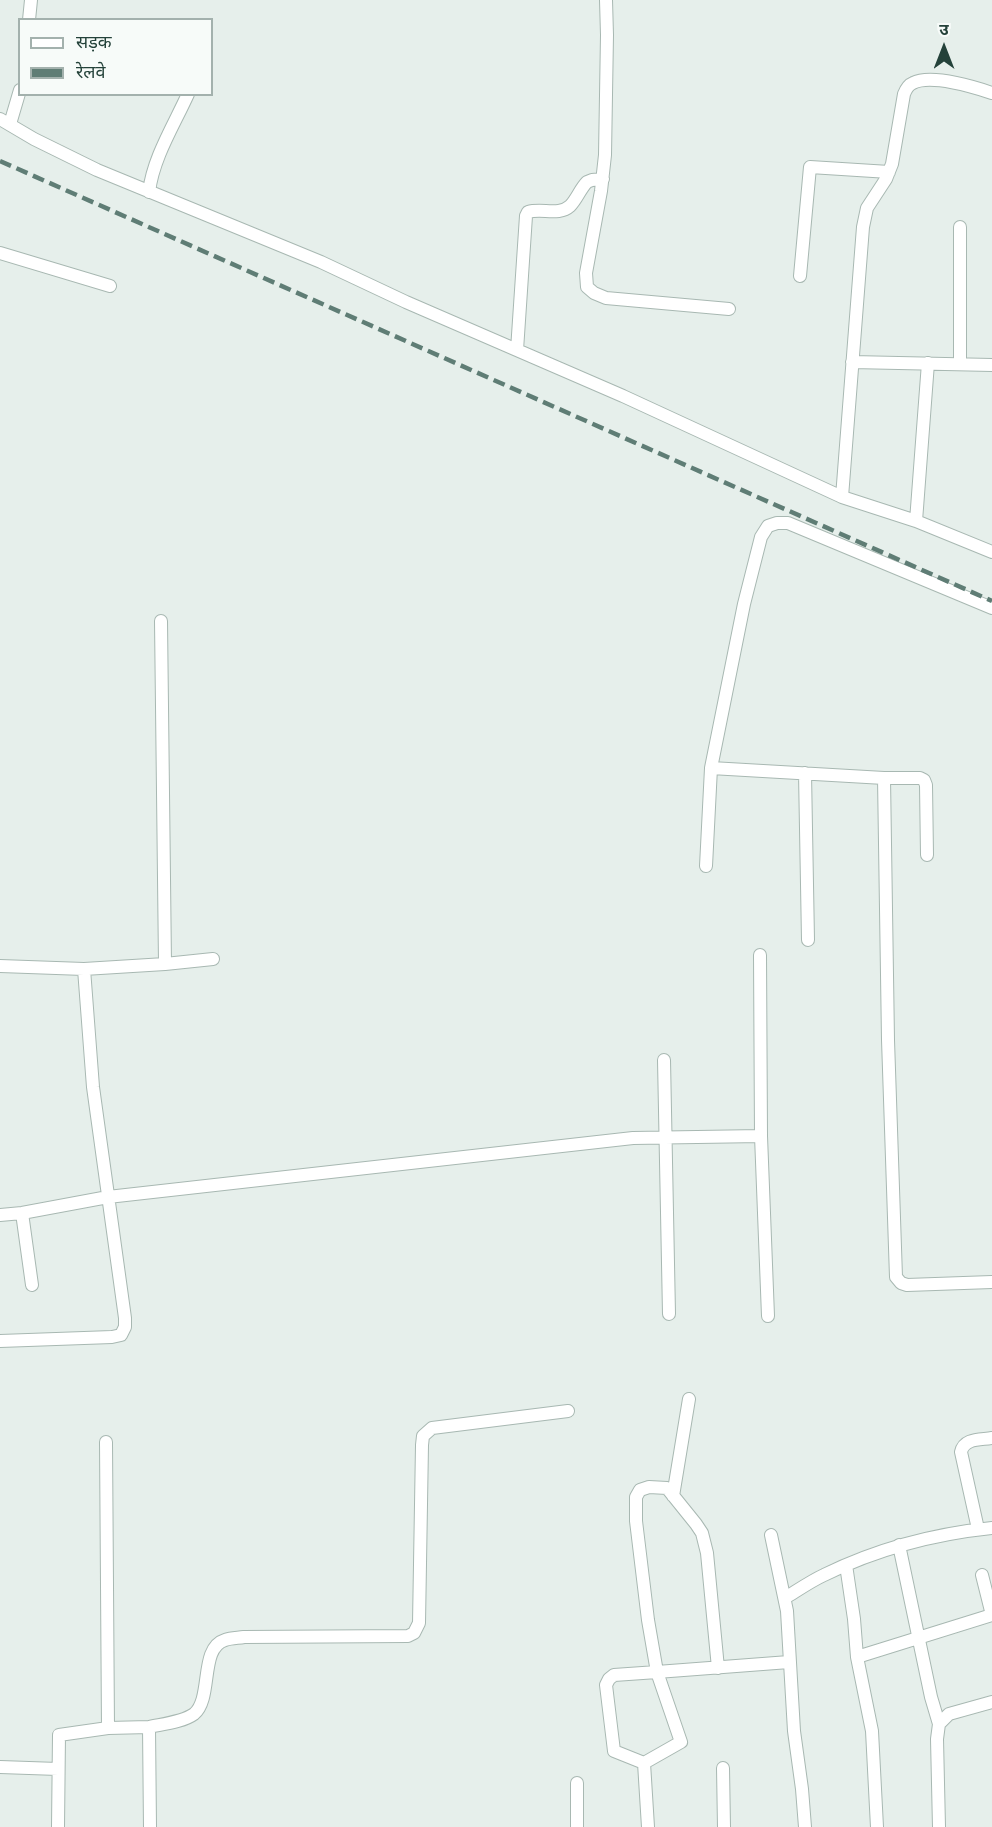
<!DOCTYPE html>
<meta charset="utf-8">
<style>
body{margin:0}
#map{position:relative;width:992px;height:1827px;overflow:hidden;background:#e6efeb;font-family:Karla,"Noto Sans Devanagari",sans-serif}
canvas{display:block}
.legend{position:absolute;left:18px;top:18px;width:195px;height:78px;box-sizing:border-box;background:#f7fbf9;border:2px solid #a3b1ad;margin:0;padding:8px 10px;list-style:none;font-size:18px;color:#24423a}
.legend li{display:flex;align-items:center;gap:12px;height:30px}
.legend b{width:30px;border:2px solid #a3b1ad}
.north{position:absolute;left:914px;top:18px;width:60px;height:60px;-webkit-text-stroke:4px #f7fbf9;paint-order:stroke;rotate:0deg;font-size:16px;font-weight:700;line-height:24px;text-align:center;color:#24423a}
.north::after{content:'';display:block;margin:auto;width:21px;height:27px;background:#24423a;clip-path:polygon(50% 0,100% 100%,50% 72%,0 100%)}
</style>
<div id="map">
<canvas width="992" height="1827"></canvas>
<ul class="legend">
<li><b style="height:8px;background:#fff"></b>सड़क</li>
<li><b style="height:8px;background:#5f7d75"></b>रेलवे</li>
</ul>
<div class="north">उ</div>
</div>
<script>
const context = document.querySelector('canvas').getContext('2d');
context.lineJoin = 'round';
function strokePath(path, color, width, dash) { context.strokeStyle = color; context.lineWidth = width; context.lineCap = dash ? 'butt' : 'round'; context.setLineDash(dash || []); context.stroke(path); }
const minor = new Path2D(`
 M606,0L607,35L605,155L601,191L586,273L587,287L594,293L606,298L729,309
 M29,20L31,0
 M0,119L34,139L97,170L321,262L406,302L623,396L842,497L916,521L992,552
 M10,124L20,90
 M149,192C153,158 174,125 188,94
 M960,227V364
 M0,253L110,286
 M800,276L810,167L889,172
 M517,350L526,216L528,212C542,208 559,216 570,206C577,199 580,189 587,182L592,180L603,179
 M852,362L992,365
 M842,497L863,227L867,208L886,179L892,164L904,94C906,89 908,85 913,83C931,74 974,87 992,93
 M916,521L928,363
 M161,621L165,964
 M711,768L884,778H920L924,780L926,785L927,855
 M805,773L808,940
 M884,778L888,1040L896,1277L901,1283L907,1285L992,1282
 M706,866L711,768L744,604L761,537L768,526L777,523H788L992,608
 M760,955L761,1136L768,1316
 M0,966L84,969L165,964L213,959
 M664,1060L669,1314
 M22,1213L32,1285
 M0,1215L22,1213L108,1197L633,1138L761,1136
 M0,1341L112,1337L121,1335L125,1327V1318L93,1087L84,969
 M106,1442L108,1728
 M673,1496L689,1399
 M978,1529L961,1452C964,1438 980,1440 992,1438
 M771,1535L787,1611L794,1731L802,1789L805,1827
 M899,1545L931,1697L939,1724
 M846,1565L854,1619L857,1657L872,1731L877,1827
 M982,1575L992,1615
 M785,1598C798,1590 811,1581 824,1575C877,1549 933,1534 992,1528
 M857,1657L992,1615
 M149,1727C163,1724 183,1722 194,1714C213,1698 199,1648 225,1640C231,1638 238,1638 244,1637L408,1636L414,1633L419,1623L422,1445L423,1436L432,1428L568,1411
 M644,1763L681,1742L657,1672L789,1662
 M0,1767L58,1769
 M723,1768L724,1827
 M577,1783V1827
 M58,1827L59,1735L108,1728L149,1727L150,1827
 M648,1827L644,1763L614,1751L606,1685L609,1679L614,1675L657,1672L648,1620L636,1521V1497L640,1490L649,1487L667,1488L696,1524L702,1533L707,1553L718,1668
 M939,1827L937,1739L939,1724L949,1714L992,1702`);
strokePath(minor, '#a8b8b2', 14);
strokePath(minor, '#fff', 12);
strokePath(new Path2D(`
 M0,161L992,601`), '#5f7d75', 4.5, [12, 6]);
</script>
